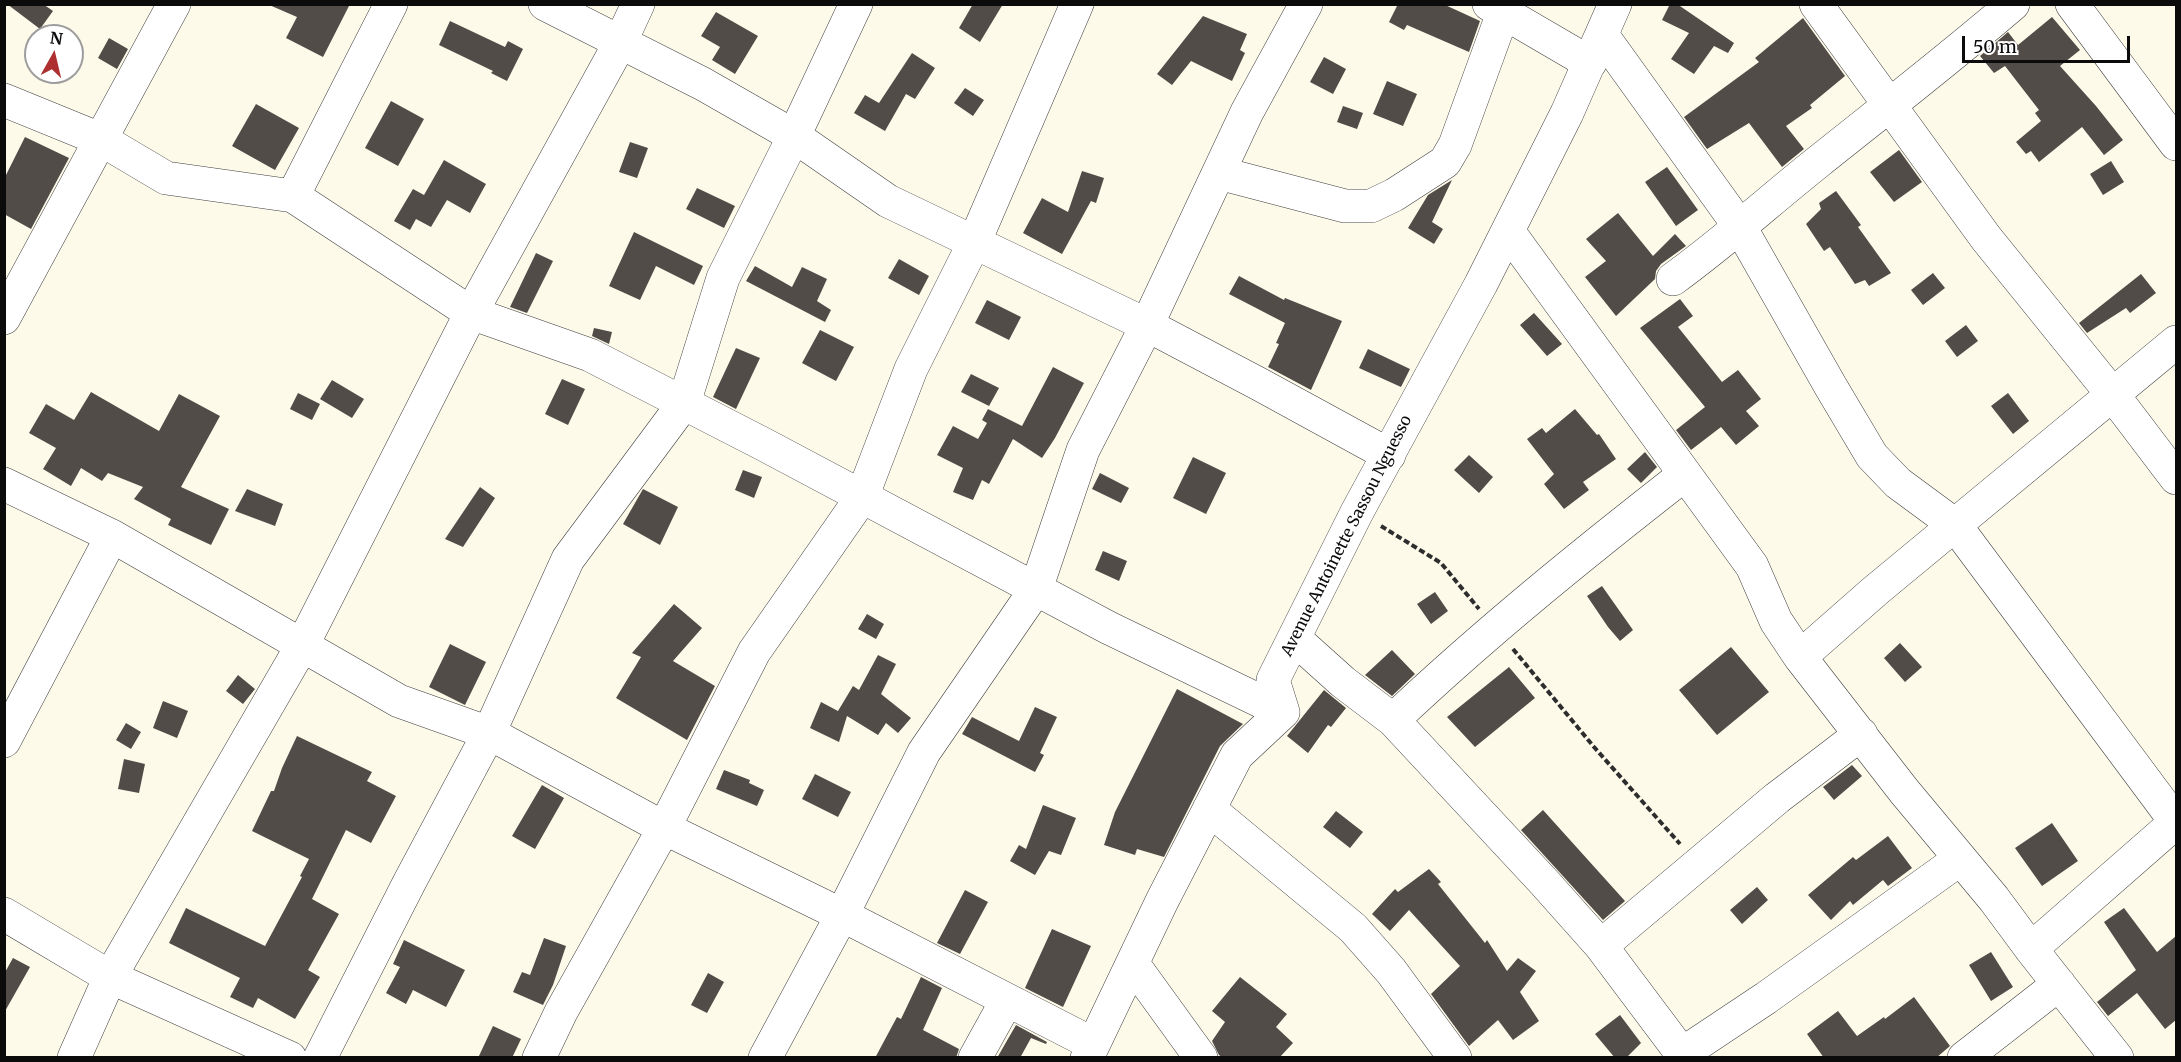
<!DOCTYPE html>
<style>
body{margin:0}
#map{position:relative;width:2181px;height:1062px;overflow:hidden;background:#fdfaea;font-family:Merriweather,serif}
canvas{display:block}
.frame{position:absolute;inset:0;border:6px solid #0b0b0b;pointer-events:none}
.north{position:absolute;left:24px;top:24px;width:60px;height:60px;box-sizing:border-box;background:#fff;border:2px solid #9d9d9d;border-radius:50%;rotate:8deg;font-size:16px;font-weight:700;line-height:24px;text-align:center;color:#0b0b0b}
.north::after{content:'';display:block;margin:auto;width:21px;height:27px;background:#ae2f2f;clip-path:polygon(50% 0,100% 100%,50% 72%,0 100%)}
.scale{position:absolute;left:1962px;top:36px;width:168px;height:27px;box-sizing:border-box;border:3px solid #0b0b0b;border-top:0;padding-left:8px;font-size:18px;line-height:21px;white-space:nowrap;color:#0b0b0b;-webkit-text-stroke:4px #fff;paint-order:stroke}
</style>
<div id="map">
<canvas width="2181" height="1062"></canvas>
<div class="frame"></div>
<div class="north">N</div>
<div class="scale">50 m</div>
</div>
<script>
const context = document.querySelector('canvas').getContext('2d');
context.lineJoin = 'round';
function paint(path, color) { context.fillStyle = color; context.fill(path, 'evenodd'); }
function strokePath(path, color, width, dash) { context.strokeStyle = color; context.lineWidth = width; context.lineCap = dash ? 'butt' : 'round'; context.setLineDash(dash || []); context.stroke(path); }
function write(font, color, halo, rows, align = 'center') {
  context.font = font + ' Merriweather,serif'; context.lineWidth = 6; context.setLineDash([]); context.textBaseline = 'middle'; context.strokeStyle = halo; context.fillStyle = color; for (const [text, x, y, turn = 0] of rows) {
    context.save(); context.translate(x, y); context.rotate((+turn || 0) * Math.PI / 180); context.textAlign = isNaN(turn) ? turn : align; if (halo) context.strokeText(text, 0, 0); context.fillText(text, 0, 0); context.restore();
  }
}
paint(new Path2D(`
 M7,4H43L53,11L40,29Z
 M267,4H350L323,57L286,38L297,17Z
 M973,4H1003L980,42L959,28Z
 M1398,4H1443L1480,21L1469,52L1407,25L1404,30L1389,22Z
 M1670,4H1677L1734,43L1728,53L1714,46L1694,74L1671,59L1689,33L1662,20Z
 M716,12L758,36L735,74L712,60L720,47L701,36Z
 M1203,16L1247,34L1240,50L1245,53L1232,81L1191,61L1172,85L1157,74Z
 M2052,17L2080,50L2060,66L2096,106L2123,140L2104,155L2082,127L2039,162L2031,151L2026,154L2016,142L2041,121L2035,113L2039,110L2005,66L1994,73L1980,56L2008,32L2018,45Z
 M1803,18L1845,76L1810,105L1812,108L1786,126L1804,149L1782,167L1749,123L1707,149L1684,117L1759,62L1755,58Z
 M450,21L505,47L508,41L523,49L507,81L491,73L493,71L439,45Z
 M109,38L128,49L117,69L98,58Z
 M912,53L935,68L915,99L906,94L885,131L854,113L865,95L879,103Z
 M1324,57L1346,69L1333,94L1310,82Z
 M1387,81L1417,94L1403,126L1373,114Z
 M965,88L984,100L973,116L954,103Z
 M391,101L424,119L398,166L365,148Z
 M256,104L299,128L275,170L232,146Z
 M1343,106L1363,113L1357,129L1337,122Z
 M25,137L69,158L31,229L4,214V179Z
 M630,142L648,148L637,178L619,172Z
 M1899,150L1922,182L1894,202L1870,172Z
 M444,160L486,184L470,213L447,200L431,227L416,219L410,230L394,221L413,189L424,195Z
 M2111,161L2124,182L2103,195L2090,174Z
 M1667,167L1698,210L1676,226L1645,182Z
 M1082,171L1104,178L1096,203L1091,201L1062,254L1023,233L1042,198L1068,212Z
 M1452,180L1432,222L1443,229L1434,244L1408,228L1428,195Z
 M697,188L735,206L724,228L686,209Z
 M1836,191L1861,225L1858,227L1891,273L1869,286L1865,280L1855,284L1830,247L1824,251L1806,224L1821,209L1819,203Z
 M1618,213L1653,256L1675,234L1686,246L1661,264L1656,271L1655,279L1616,316L1585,277L1606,261L1586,239Z
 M634,232L703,266L694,285L656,266L640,300L609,286Z
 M536,253L553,261L527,313L510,307Z
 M899,259L929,276L919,295L888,278Z
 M755,266L792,287L802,267L827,279L817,301L831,310L825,322L746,281Z
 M1933,273L1945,288L1923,305L1911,290Z
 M2141,274L2156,293L2130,313L2126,308L2087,333L2079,323Z
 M1239,276L1284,300L1285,298L1342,321L1311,390L1268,367L1279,344L1276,343L1285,323L1229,294Z
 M1680,299L1693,316L1678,327L1722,382L1738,370L1761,399L1746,411L1759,426L1736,445L1721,427L1691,450L1676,430L1705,407L1640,328Z
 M987,300L1021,317L1009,340L975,323Z
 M1534,313L1562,344L1547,356L1520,325Z
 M1966,325L1978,341L1957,357L1945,341Z
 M594,328L612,332L609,344L592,336Z
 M820,330L854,347L836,381L802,363Z
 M736,348L760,358L736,409L713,397Z
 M1368,349L1410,369L1401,387L1359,368Z
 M1053,367L1084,383L1055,438L1042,458L1013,439L989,484L982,480L973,500L953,492L963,468L937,455L953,426L978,439L987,423L982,420L988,409L1022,426Z
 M971,374L999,388L989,406L961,392Z
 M562,379L585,389L568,425L545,414Z
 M332,380L364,399L352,418L320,399Z
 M91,392L159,431L179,394L220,416L181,487L229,509L211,545L168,525L171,519L134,499L143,487L108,473L102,481L81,468L71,486L43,469L56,448L29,433L46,404L74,420Z
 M298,393L320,404L312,420L290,409Z
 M2008,393L2029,421L2013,434L1991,406Z
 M1575,409L1597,435L1599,434L1616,459L1583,482L1589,490L1564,509L1544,484L1554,474L1527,439L1542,428L1546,433Z
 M1645,452L1657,467L1641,483L1627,469Z
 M1469,455L1493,477L1479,493L1454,470Z
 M1193,457L1226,473L1206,514L1173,498Z
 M743,470L762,477L754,498L735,490Z
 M1100,473L1129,488L1121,503L1092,489Z
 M480,487L495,498L463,547L445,539Z
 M247,489L283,504L275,526L235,511Z
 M643,489L678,507L660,545L623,524Z
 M1103,551L1127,561L1119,581L1095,570Z
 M1602,586L1633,630L1620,641L1608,627L1587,596Z
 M1435,592L1448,611L1431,624L1417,604Z
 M674,604L702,628L673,661L715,686L687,740L616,698L641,657L632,653Z
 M867,614L884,624L876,639L858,629Z
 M1900,643L1922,667L1905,682L1884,658Z
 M450,644L486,662L465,705L429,687Z
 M1731,647L1769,692L1717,735L1679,690Z
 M1392,650L1415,674L1392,696L1365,675Z
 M878,655L896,664L881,694L911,718L898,733L886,723L878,735L847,716L839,742L810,728L821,702L838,711L853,686L859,690Z
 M1509,667L1535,698L1475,747L1447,717Z
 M238,675L255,689L243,704L226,691Z
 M1177,689L1243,724L1220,746L1164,857L1137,849L1135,855L1104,845L1115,812Z
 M1324,690L1346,708L1331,727L1328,725L1308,753L1287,736Z
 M163,701L188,711L177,738L153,728Z
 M1035,707L1057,717L1040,753L1044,755L1035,772L962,734L972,717L1019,741Z
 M126,723L141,732L131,749L116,740Z
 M297,736L372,772L367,781L396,796L371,843L346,830L312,899L339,914L308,970L320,977L295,1019L258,998L253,1008L230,997L240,978L169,943L186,908L265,946L302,877L300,876L309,859L252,831L271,791H274L282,768Z
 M124,759L145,764L139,793L118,789Z
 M1852,765L1862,776L1834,800L1823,787Z
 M724,770L750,780L749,783L764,790L757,806L716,789Z
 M815,774L851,792L838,817L802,799Z
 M542,785L564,798L535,849L512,836Z
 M1043,805L1076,818L1061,855L1049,851L1035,875L1010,861L1019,845L1026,849Z
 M1543,810L1625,901L1603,920L1521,830Z
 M1336,811L1363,832L1350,848L1323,827Z
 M2052,823L2078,861L2042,886L2015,848Z
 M1888,836L1912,868L1888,886L1883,880L1853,905L1850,901L1831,920L1808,895L1853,857L1856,860Z
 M1429,869L1441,882L1438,884L1485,943L1487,940L1507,971L1518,958L1536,971L1520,992L1539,1021L1513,1040L1498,1020L1469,1046L1431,994L1460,966L1409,910L1390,931L1372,914L1395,889L1398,892Z
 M1757,887L1768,900L1742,924L1730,910Z
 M965,890L988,902L960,954L937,943Z
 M2124,908L2157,952L2176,936V1020L2165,1029L2137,993L2108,1016L2097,1002L2136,970L2104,922Z
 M1052,929L1091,946L1063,1007L1025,988Z
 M544,938L566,946L553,985L543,1005L513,992L522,972L530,975Z
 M404,940L465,970L446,1007L413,990L406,1004L386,993L400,967L393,964Z
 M1991,952L2013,987L1991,1001L1969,965Z
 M13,958L30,967L4,1013V974Z
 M708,973L724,982L707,1013L691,1005Z
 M921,977L942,988L923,1030L959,1049L956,1058H875L897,1017L901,1019Z
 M1240,977L1287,1014L1276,1027L1293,1043L1279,1058H1223L1219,1055L1212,1041L1225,1022L1212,1011Z
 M1914,997L1950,1046L1936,1058H1824L1807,1034L1838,1011L1857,1036L1884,1017L1885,1019Z
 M1620,1015L1641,1043L1626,1058H1615L1595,1034Z
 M1016,1025L1047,1042L1046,1044L1031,1038L1020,1058H997Z
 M493,1026L521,1039L512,1058H478Z`), '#524c48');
const minor = new Path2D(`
 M545,4L703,84L794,136L888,201L1147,325L1259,384L1389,455
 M1489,4L1590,63
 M1816,4L1986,238L2113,395L2176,478
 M2072,4L2176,144
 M1602,35L1740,227L1831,387L1872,456L1898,483L1955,525L2176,822
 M4,100L102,140L166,178L293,196L471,313L590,355L765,445L1109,628L1283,712
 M1219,173L1345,206H1371L1394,195L1445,162L1455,145L1503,13
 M293,196L391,4
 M1508,231L1752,566L1776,621L1800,657L1904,791L1994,899L2031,949L2117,1058
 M1673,279C1723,243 1769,201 1818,162C1883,110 1949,59 2013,4
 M4,318L174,4
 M4,484L112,536L399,701L489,733L664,828L842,915L1093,1044
 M1294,638L1343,682L1393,720L1544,882L1601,946L1685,1058
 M1800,657L1875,591L2176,342
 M1393,720C1485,633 1584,553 1684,475
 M4,741L112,536
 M1209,809L1353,928L1391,971L1455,1058
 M4,914L110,977L290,1058
 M1601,946L1777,798L1861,734
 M2031,949L2176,822
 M1133,964L1201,1058
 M1682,1054L1766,998L1960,859
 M74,1058L110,977L303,644L471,313L620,43L638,4
 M320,1058L409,883L489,733L568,559L684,403L723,278L794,136L856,4
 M539,1058L561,1012L664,828L754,652L862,497L911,369L974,243L1077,4
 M765,1058L842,915L924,752L1036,589L1083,450L1147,325L1247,112L1306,4
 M975,1058L1007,1000
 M1087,1058L1162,901L1237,755L1283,712L1273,680L1357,512L1481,284L1567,113L1615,4
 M1964,1058L2059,984`);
strokePath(minor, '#3e3e3e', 34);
strokePath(new Path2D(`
 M1381,526L1441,563L1479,609
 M1513,649L1594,747L1680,844`), '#2d2d2d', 4, [6, 3]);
strokePath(minor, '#fff', 33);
write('16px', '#0b0b0b', '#fff', [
 ["Avenue Antoinette Sassou Nguesso",1347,536,-63]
]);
</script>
